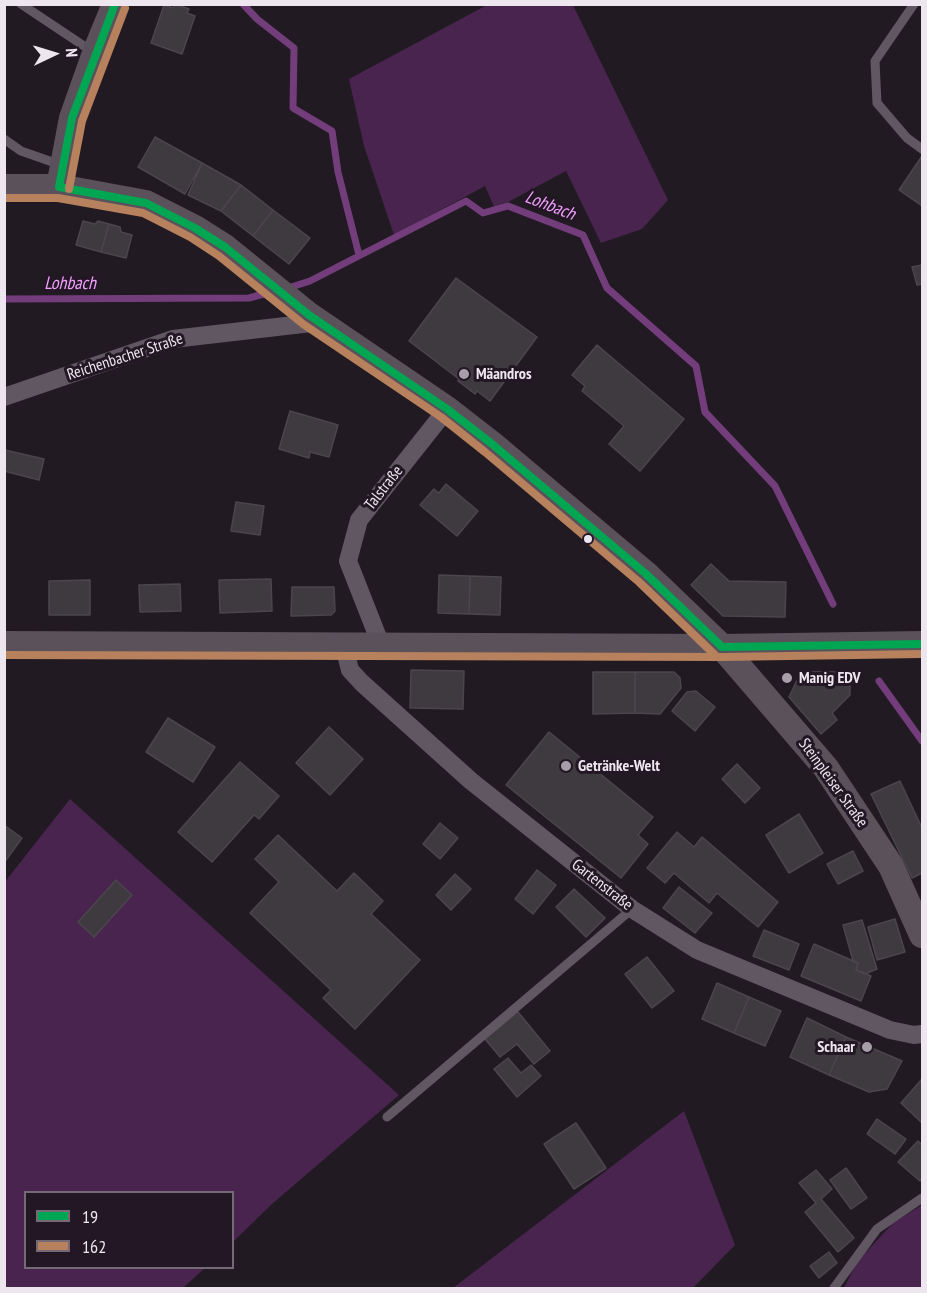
<!DOCTYPE html>
<meta charset="utf-8">
<style>
body{margin:0}
#map{position:relative;width:927px;height:1293px;overflow:hidden;background:#211a22;font-family:"PT Sans Narrow",sans-serif}
canvas{display:block}
.frame{position:absolute;inset:0;border:6px solid #eee6ef;pointer-events:none}
.legend{position:absolute;left:24px;top:1191px;width:210px;height:78px;box-sizing:border-box;background:#231725;border:2px solid #746a76;margin:0;padding:8px 10px;list-style:none;font-size:18px;color:#eee6ef}
.legend li{display:flex;align-items:center;gap:12px;height:30px}
.legend b{width:30px;border:2px solid #746a76}
.north{position:absolute;left:24px;top:24px;width:60px;height:60px;-webkit-text-stroke:4px #231725;paint-order:stroke;rotate:86deg;font-size:16px;font-weight:700;line-height:24px;text-align:center;color:#eee6ef}
.north::after{content:'';display:block;margin:auto;width:21px;height:27px;background:#eee6ef;clip-path:polygon(50% 0,100% 100%,50% 72%,0 100%)}
</style>
<div id="map">
<canvas width="927" height="1293"></canvas>
<div class="frame"></div>
<ul class="legend">
<li><b style="height:8px;background:#00a651"></b>19</li>
<li><b style="height:8px;background:#b6815c"></b>162</li>
</ul>
<div class="north">N</div>
</div>
<script>
const context = document.querySelector('canvas').getContext('2d');
context.lineJoin = 'round';
function paint(path, color) { context.fillStyle = color; context.fill(path, 'evenodd'); }
function strokePath(path, color, width, dash) { context.strokeStyle = color; context.lineWidth = width; context.lineCap = dash ? 'butt' : 'round'; context.setLineDash(dash || []); context.stroke(path); }
function write(font, color, halo, rows, align = 'center') {
  context.font = font + ' "PT Sans Narrow",sans-serif'; context.lineWidth = 6; context.setLineDash([]); context.textBaseline = 'middle'; context.strokeStyle = halo; context.fillStyle = color; for (const [text, x, y, turn = 0] of rows) {
    context.save(); context.translate(x, y); context.rotate((+turn || 0) * Math.PI / 180); context.textAlign = isNaN(turn) ? turn : align; if (halo) context.strokeText(text, 0, 0); context.fillText(text, 0, 0); context.restore();
  }
}
paint(new Path2D(`
 M487,5H573L668,200L642,229L601,243L566,171L495,209L485,186L394,235L364,146L349,79Z
 M70,799L399,1095L272,1204L233,1242L232,1192H26V1268H205L183,1288H5L4,883Z
 M684,1111L735,1245L693,1288H453Z
 M922,1205V1288H844L857,1262L893,1223Z`), '#49244f');
strokePath(new Path2D(`
 M243,4L257,19L294,48L293,108L332,131L338,172L359,255
 M285,289L310,281L466,201L483,213L508,206L583,235L607,288L696,366L705,412L775,486L833,604
 M4,299L249,298L271,292
 M879,681L922,741`), '#733d7b', 7);
const building = new Path2D(`
 M175,4L189,9L187,13L195,16L182,54L151,43L164,5L173,8Z
 M155,137L202,163L185,194L138,167Z
 M922,156V206L899,190Z
 M202,163L241,185L221,211L188,195Z
 M241,185L273,210L253,236L221,211Z
 M273,210L310,238L289,264L253,236Z
 M83,221L95,224L98,221L109,224L101,252L76,245Z
 M109,224L120,227L121,232L132,235L126,258L101,252Z
 M922,265V284L917,285L912,267Z
 M456,278L537,337L490,401L477,391L475,394L458,381L459,379L409,341Z
 M597,345L684,419L640,471L609,444L624,426L582,391L585,386L572,375Z
 M290,411L338,425L329,457L310,452L309,458L279,449Z
 M5,450L44,459L39,480L4,471Z
 M446,484L478,511L457,536L420,505L434,489L439,493Z
 M236,502L264,506L260,535L231,531Z
 M711,564L729,581L786,582L785,617L723,616L691,585Z
 M439,575L470,576L469,614L438,613Z
 M470,576L501,577L500,615L469,614Z
 M271,579L272,611L220,613L219,580Z
 M90,580V615H49V581Z
 M180,584L181,611L140,612L139,585Z
 M292,587H334L335,611L331,615L291,616Z
 M411,670L464,671L463,709L410,708Z
 M593,672H635V713L593,714Z
 M635,672H674L680,678L681,688L660,714L635,713Z
 M801,672H850V695L832,713L837,720L821,734L789,697Z
 M696,691L715,707L695,731L672,711L687,692Z
 M168,718L215,747L193,782L146,752Z
 M329,727L363,759L330,795L296,763Z
 M549,732L653,817L638,835L648,844L621,878L506,785Z
 M240,762L279,796L259,819L254,815L212,862L178,832Z
 M737,764L760,788L745,803L722,779Z
 M900,781L922,828V873L912,878L871,794Z
 M799,814L823,853L789,873L766,835Z
 M440,823L458,838L440,859L423,844Z
 M4,825L22,838L4,863Z
 M677,832L694,847L702,837L778,902L758,927L717,893L709,903L674,873L665,883L647,868Z
 M278,835L337,891L354,873L383,901L371,914L420,960L355,1029L323,998L331,990L250,913L279,882L255,859Z
 M853,851L863,871L838,884L827,864Z
 M537,870L556,885L533,914L515,899Z
 M455,874L471,889L451,910L436,895Z
 M116,880L132,895L94,937L78,922Z
 M679,887L712,913L695,933L663,908Z
 M574,889L605,918L586,937L556,907Z
 M895,919L905,952L877,960L868,927Z
 M862,920L877,969L865,974L856,970L858,963L853,961L843,925Z
 M764,930L799,944L789,970L753,956Z
 M814,944L858,963L856,970L871,976L861,1001L801,976Z
 M647,957L674,991L652,1008L625,974Z
 M717,983L749,997L734,1033L702,1019Z
 M749,997L781,1011L765,1046L734,1033Z
 M518,1012L550,1051L534,1064L517,1044L500,1057L485,1039Z
 M807,1018L846,1037L829,1075L790,1057Z
 M846,1037L902,1061L887,1089L869,1092L829,1075Z
 M508,1058L521,1073L531,1065L541,1076L517,1097L494,1069Z
 M922,1079V1123L901,1103Z
 M877,1119L906,1139L895,1154L867,1134Z
 M576,1123L606,1168L574,1189L544,1144Z
 M918,1141L922,1145V1179L920,1181L898,1162Z
 M846,1168L867,1198L851,1209L830,1180Z
 M816,1170L832,1189L821,1199L854,1238L838,1252L805,1212L816,1203L799,1183Z
 M829,1252L837,1263L819,1278L810,1266Z`);
paint(building, '#3f3940');
strokePath(building, '#4c454d', 1.5);
strokePath(new Path2D(`
 M21,4L93,52
 M914,4L875,61L877,103L907,138L922,149
 M4,139L21,151L61,165
 M387,1117L632,909
 M834,1288L877,1229L922,1198`), '#615762', 9);
strokePath(new Path2D(`
 M4,397L173,339L320,322
 M381,645L348,561L359,520L447,409
 M344,646L350,670L362,683L471,781L632,909L697,950L890,1030L914,1035L922,1034`), '#615762', 18);
strokePath(new Path2D(`
 M4,187H59L146,203L195,228L225,247L309,315L447,409L492,444L646,574L722,647L826,768L891,866L922,935
 M59,187L72,118L95,53L115,4
 M4,644L722,647L922,644`), '#5a515b', 26);
strokePath(new Path2D(`
 M59,187L146,203L195,228L225,247L309,315L447,409L492,444L646,574L722,647
 M59,187L72,118L115,4
 M722,647L922,644`), '#00a651', 8);
strokePath(new Path2D(`
 M69,189L82,121L125,8
 M4,198H58L143,213L190,237L219,256L303,324L441,417L485,452L639,582L715,655
 M4,655L722,657L922,654`), '#b6815c', 8);
for (const [x, y, r, color] of [
 [464,374,6,"#a69fa7"],
 [588,539,5,"#eee6ef"],
 [787,678,6,"#a69fa7"],
 [566,766,6,"#a69fa7"],
 [867,1047,6,"#a69fa7"]
]) { const dot = new Path2D(); dot.arc(x, y, r, 0, 2 * Math.PI); context.fillStyle = color; context.fill(dot); strokePath(dot, '#231725', 2); }
write('16px', '#eee6ef', '#231725', [
 ["Reichenbacher Straße",125,357,-18],
 ["Talstraße",384,488,-52],
 ["Steinpleiser Straße",833,783,54],
 ["Gartenstraße",602,885,38]
]);
write('bold 16px', '#eee6ef', '#231725', [
 ["Mäandros",476,374],
 ["Manig EDV",799,678],
 ["Getränke-Welt",578,766],
 ["Schaar",855,1047,"right"]
], 'left');
write('italic 18px', '#f0a0fc', '#231725', [
 ["Lohbach",550,206,21],
 ["Lohbach",70,284]
]);
</script>
